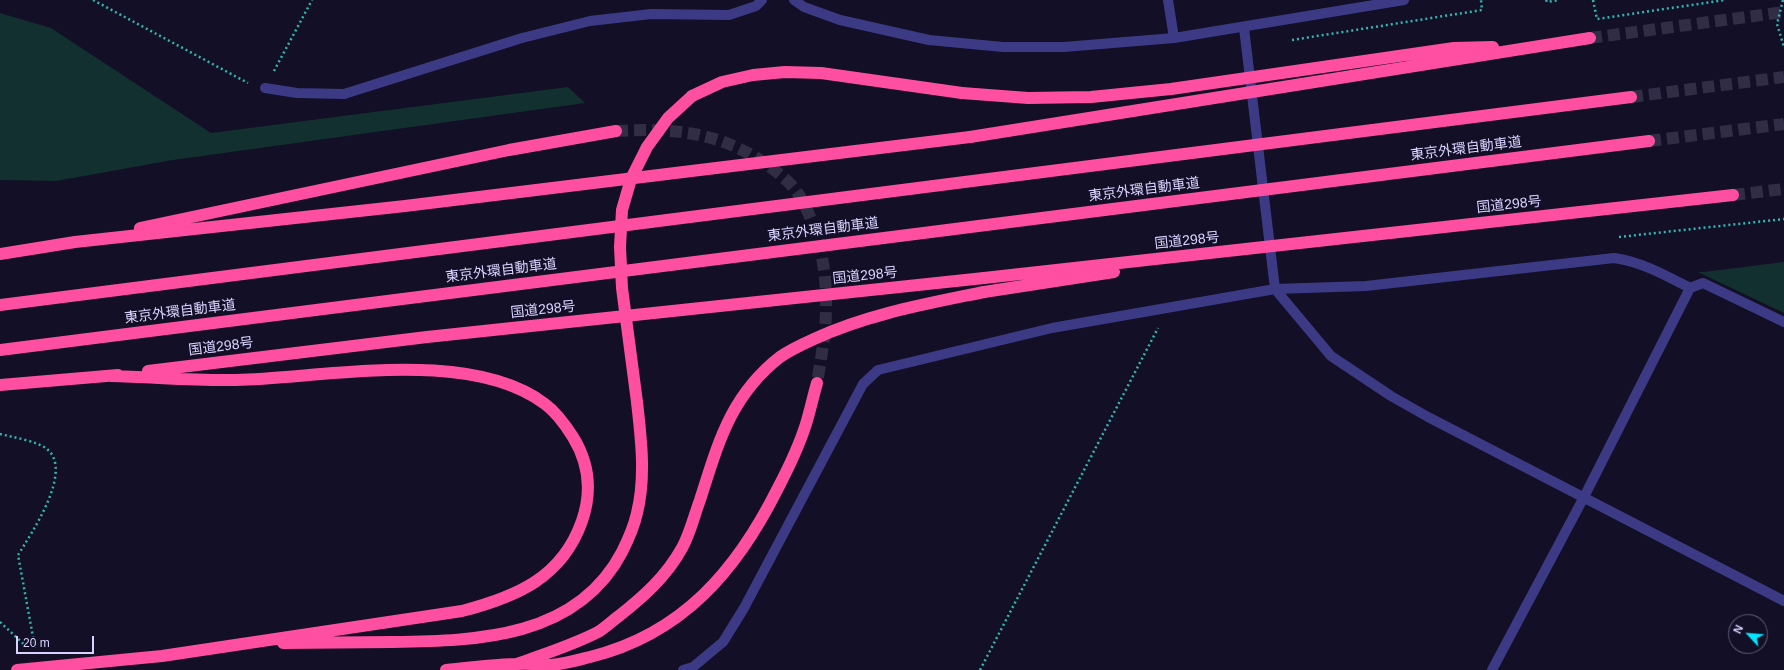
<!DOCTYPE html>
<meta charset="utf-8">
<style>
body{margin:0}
#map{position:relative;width:1784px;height:670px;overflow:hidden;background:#130f26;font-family:Helvetica,sans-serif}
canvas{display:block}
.north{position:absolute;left:1728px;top:614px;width:40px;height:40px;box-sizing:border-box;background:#130f26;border:1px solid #625e7d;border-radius:50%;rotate:296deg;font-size:11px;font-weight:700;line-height:16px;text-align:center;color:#d9d4ff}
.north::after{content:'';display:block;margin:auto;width:14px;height:18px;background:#00e5ff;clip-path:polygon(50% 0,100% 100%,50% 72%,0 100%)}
.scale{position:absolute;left:16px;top:636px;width:78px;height:18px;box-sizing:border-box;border:2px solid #d9d4ff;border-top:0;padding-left:5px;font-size:12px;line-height:14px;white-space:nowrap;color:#d9d4ff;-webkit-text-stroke:3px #130f26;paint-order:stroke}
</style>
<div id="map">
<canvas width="1784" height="670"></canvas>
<div class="north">N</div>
<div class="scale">20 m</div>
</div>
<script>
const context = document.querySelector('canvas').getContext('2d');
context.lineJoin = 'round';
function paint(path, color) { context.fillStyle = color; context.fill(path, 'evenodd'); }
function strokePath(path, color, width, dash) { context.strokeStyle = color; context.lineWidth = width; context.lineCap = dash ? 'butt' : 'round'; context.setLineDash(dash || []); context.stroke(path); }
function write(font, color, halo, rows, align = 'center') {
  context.font = font + ' Helvetica,"Noto Sans JP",sans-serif'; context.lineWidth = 4; context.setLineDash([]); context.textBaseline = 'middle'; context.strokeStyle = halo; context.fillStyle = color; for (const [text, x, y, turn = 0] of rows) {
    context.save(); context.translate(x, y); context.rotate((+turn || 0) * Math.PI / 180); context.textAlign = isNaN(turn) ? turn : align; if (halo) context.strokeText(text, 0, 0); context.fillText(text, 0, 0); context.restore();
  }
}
paint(new Path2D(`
 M0,13L51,28L211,133L568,87L585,103L173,160L56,181L0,180Z
 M1784,262V313L1698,272H1704Z`), '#12302f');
strokePath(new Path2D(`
 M1590,38L1784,12
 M1631,97L1784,77
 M616,131C671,128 716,131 763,162C776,171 791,182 799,195C819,228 827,270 826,308C826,333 821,358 817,383
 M1649,141L1784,124
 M1733,195L1784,189`), '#312d47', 12, [12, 6]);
strokePath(new Path2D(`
 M93,0L248,83
 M1546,0L1547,2L1559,0
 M1593,0L1597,19L1725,0
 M1783,0L1777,24L1784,47
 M1292,40L1482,10L1481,0
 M274,71L312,0
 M1619,237L1784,219
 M0,434C12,437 37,441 47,449C74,471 31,534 18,555L35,648
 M0,622L29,649
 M980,670L1158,328`), '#2fb8b0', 2.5, [2, 3]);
strokePath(new Path2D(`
 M794,0L804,7L840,20L929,40L1003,47H1064L1174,38L1404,0
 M1168,0L1174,38
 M1244,28L1275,289L1331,356L1391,396L1428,417L1784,601
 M265,88L297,93L344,94L522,38L590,21L651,14L729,15L756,6L762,0
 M1690,288L1703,283L1784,322
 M683,670L693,667L723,642L744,608L863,384L878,370L1052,328L1275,289L1366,286L1614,258C1642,262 1665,275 1690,288L1584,497L1492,670`), '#3d3a85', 10);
strokePath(new Path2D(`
 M692,96L722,82L753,75L785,72L821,73L962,93
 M140,228L509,150L616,131
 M0,254L75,242L405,206L970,137
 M148,371L427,337L984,278
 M0,385L118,375
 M283,643C320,643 356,642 392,642C478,641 577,638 622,552C628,540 634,527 637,513C646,477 641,438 637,402
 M517,664C544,654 573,645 598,632C605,628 612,621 619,616C643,597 666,577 682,548C690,534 694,516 700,500C718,444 730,396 780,357C790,350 803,344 814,339C868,314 926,304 984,292
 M17,670L162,656L462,611C516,597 562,578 582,521C592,492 589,463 573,437C566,426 556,412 545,404C469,347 325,378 236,380C195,381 153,377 111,376
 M446,670C470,668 494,664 518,664C529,663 540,665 551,665C564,664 578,660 590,657C683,634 737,570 778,488C789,467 799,446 806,424C810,411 813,397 817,383`), '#ff4fa3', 12);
strokePath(new Path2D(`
 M962,93L1028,98L1091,97L1171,89L1454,48L1493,47
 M970,137L1590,38
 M984,278L1733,195
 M984,292L1114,272
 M0,305L1631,97
 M0,350L1649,141
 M637,402L622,288L620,247L622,210L631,179L647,147L668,118L692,96`), '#ff4fa3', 12);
write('14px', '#d9d4ff', '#130f26', [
 ["東京外環自動車道",1466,149,-7],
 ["東京外環自動車道",1144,190,-7],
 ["国道298号",1509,205,-6],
 ["東京外環自動車道",823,230,-7],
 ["国道298号",1187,241,-6],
 ["東京外環自動車道",501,271,-7],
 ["国道298号",865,276,-6],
 ["国道298号",543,310,-6],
 ["東京外環自動車道",180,312,-7],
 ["国道298号",221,347,-7]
]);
</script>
